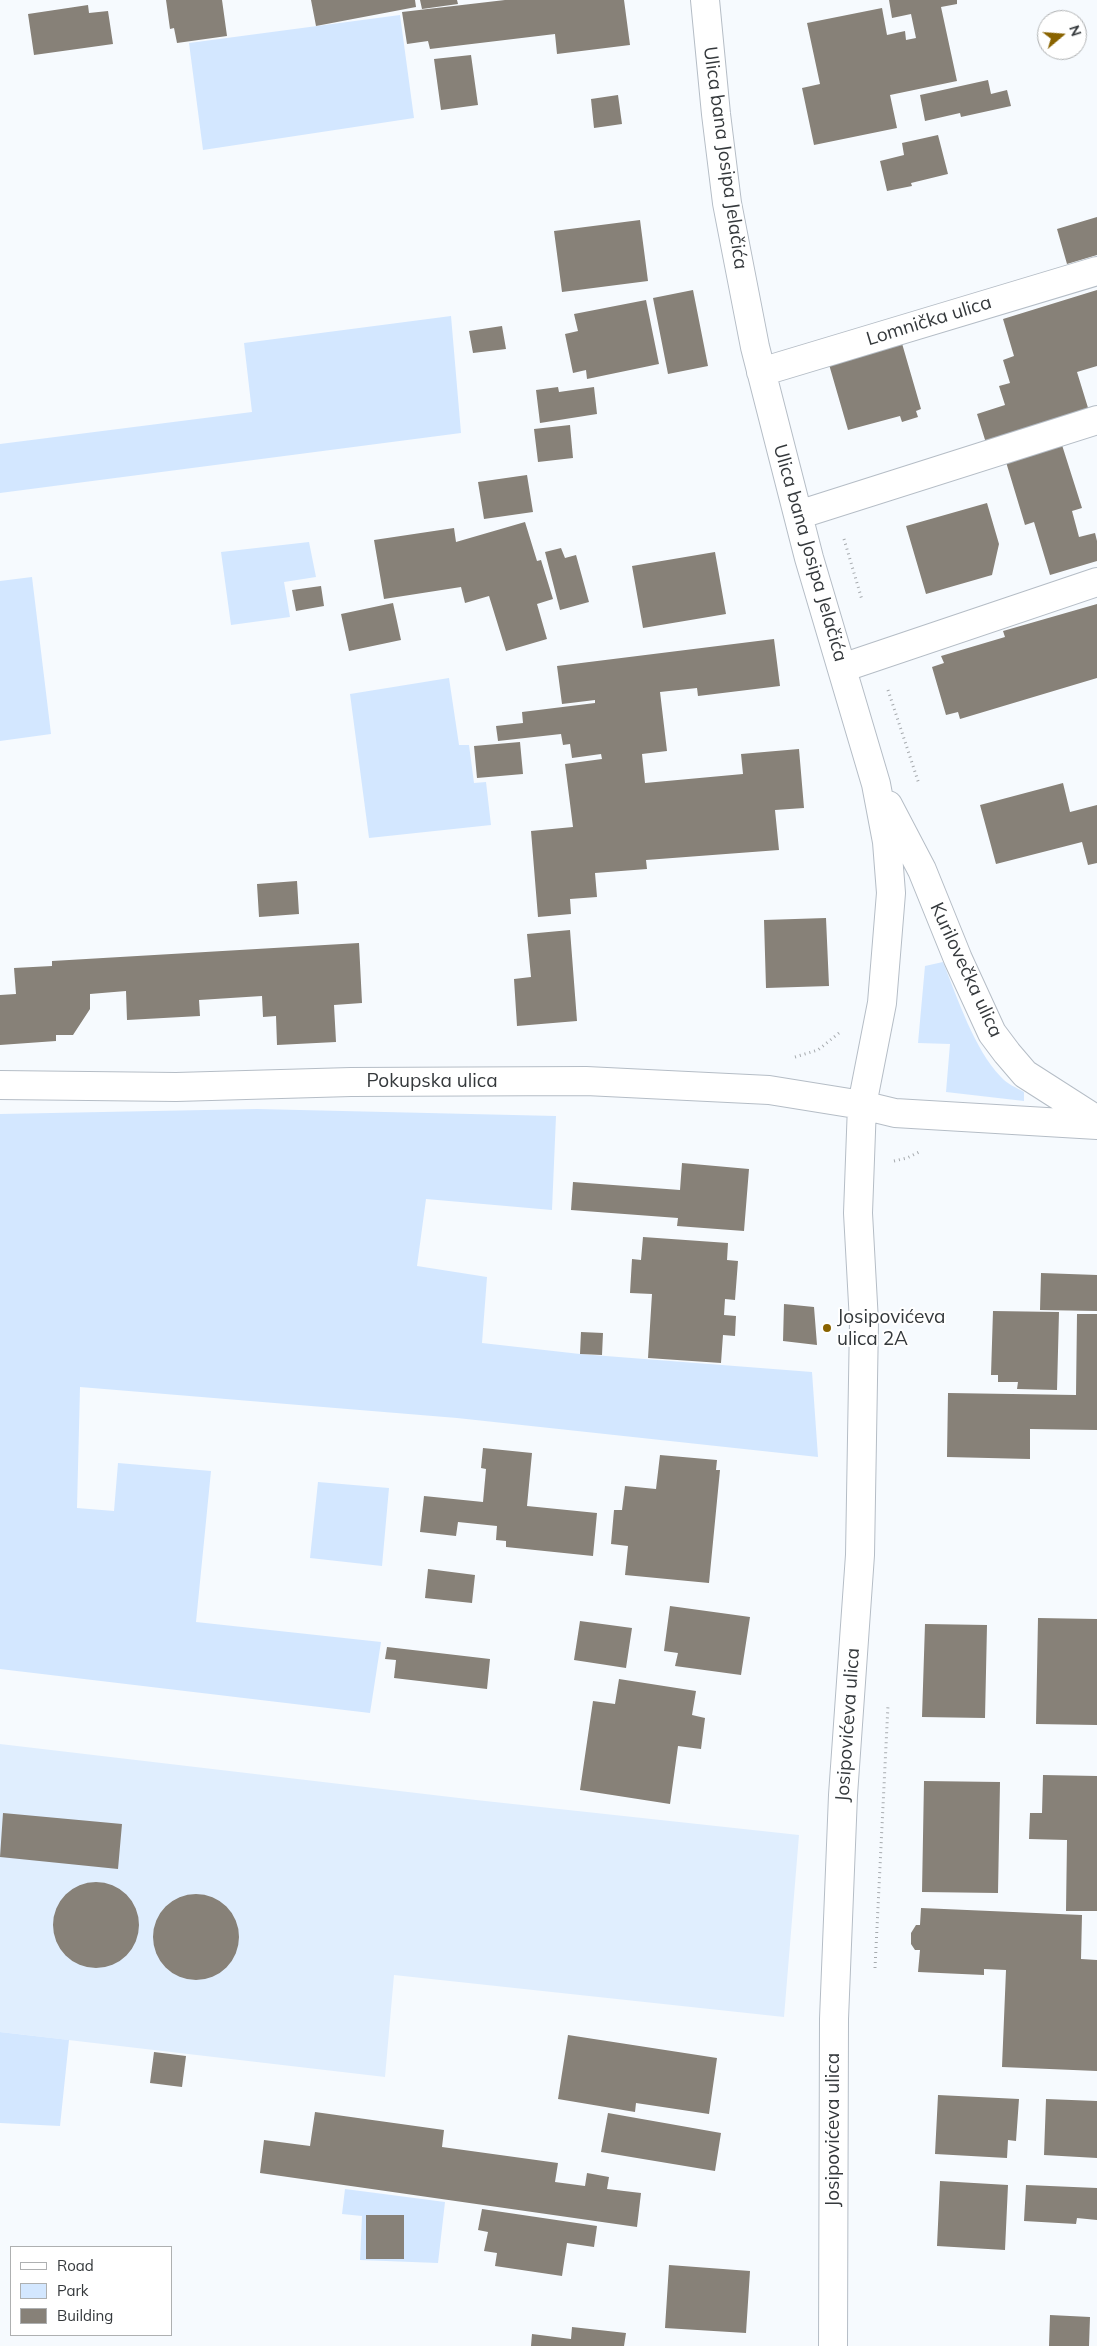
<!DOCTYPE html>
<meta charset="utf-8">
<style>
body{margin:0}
#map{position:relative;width:1097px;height:2346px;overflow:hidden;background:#f6fafe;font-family:Mulish,sans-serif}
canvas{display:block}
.legend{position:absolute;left:10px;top:2246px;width:162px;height:90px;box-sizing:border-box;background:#fff;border:1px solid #aeb0b1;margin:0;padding:6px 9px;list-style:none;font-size:15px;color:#35393c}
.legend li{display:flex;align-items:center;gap:10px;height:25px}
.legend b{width:25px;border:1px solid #aeb0b1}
.north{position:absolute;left:1037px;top:10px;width:50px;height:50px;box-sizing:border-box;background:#fff;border:1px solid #aeb0b1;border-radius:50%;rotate:72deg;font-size:14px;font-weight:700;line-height:20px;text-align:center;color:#35393c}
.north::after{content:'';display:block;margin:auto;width:18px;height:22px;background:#896300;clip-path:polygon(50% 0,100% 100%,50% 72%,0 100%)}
</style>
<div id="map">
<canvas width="1097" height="2346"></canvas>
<ul class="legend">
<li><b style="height:6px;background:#fff"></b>Road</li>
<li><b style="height:14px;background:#d3e7ff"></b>Park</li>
<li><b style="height:14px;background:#878178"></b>Building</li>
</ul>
<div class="north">N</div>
</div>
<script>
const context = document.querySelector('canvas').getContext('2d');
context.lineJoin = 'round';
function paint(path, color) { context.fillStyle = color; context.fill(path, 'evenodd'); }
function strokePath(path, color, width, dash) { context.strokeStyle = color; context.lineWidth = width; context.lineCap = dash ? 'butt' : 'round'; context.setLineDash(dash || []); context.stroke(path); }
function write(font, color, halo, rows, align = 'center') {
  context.font = font + ' Mulish,sans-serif'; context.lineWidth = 4; context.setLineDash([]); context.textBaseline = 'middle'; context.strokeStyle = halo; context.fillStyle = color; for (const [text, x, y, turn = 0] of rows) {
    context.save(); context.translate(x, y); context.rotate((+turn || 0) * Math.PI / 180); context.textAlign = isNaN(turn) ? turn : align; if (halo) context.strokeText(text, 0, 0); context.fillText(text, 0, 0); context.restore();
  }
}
paint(new Path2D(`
 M0,1744L476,1800L799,1835L784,2017L394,1975L385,2077L0,2032Z`), '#e0eefe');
paint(new Path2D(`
 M400,15L414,118L203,150L189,43Z
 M451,316L461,433L0,493V444L252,412L244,343Z
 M309,542L316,577L284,582L290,617L231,625L221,552Z
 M32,577L51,734L0,741V581Z
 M449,678L459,745H469L474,783L486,782L491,825L369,838L350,694Z
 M943,962C958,999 974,1049 1001,1077C1007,1084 1017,1088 1024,1092V1101L946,1092L950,1044L918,1043L925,966Z
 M257,1109L556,1116L552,1210L426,1199L417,1266L487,1277L482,1343L580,1354L812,1372L818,1457L457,1418L80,1387L77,1508L114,1511L118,1463L211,1471L196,1622L381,1642L370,1713L0,1669V1114Z
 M318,1482L389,1488L382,1566L310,1558Z
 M0,2032L69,2040L60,2126L0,2123Z
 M345,2189L445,2202L438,2263L360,2260L362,2216L342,2214Z`), '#d3e7ff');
paint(new Path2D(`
 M166,0H222L227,36L177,43L174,28L170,29Z
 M311,0H415L416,7L316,26Z
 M420,0H457L458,4L422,9Z
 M505,0H624L630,45L557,54L555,34L430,49L428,41L407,44L402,12Z
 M889,0H957V4L941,7L957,81L890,95L897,128L814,145L802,88L820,84L807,23L882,8L887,35L905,31L906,40L916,38L911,14L892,18Z
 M88,5L89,13L108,11L113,44L34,55L28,14Z
 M471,55L478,105L441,110L434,59Z
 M988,80L991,94L1007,90L1011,106L961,117L960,113L925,121L920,95Z
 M618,95L622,124L594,128L591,99Z
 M938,135L948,174L911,183L912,186L887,191L880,161L904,155L902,143Z
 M1097,217V255L1067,264L1057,229Z
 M640,220L648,281L562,292L554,231Z
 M693,290L708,366L668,374L653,298Z
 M1097,290V366L1077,372L1089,411L986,443L977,414L1005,405L999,386L1010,383L1003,360L1014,356L1003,319Z
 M646,300L659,364L587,379L586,370L573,373L565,334L578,331L574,314Z
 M502,326L506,349L473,353L469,331Z
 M901,340L921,409L916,411L918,417L902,422L900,416L848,430L828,361Z
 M558,387L559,392L594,387L597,414L540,423L536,390Z
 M570,425L573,458L538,462L534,429Z
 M1062,445L1082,508L1072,511L1079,537L1095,533L1097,541V561L1050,575L1034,522L1025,525L1006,462Z
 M527,475L533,512L484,519L478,482Z
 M987,503L999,544L992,575L926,594L906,526Z
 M525,522L537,561L541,560L553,599L537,604L547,639L506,651L489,596L465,603L461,587L384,599L374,540L454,528L456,542Z
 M561,548L565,558L576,555L589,602L560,610L545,552Z
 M715,552L726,614L643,628L632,566Z
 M321,586L324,606L296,611L292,590Z
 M393,603L401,640L349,651L341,614Z
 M1097,604V678L960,719L958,712L946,715L932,667L944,663L941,656L1005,637L1003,631Z
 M774,639L780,686L698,696L697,688L660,692L667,751L642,754L645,783L743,774L741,754L799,749L804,808L775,810L779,850L646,860L647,869L595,873L597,897L570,899L571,914L538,917L531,831L573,827L565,764L602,759L601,754L572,758L570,744L563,745L561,734L498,741L496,726L523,723L522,712L595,703V700L562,704L557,666Z
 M520,742L523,774L477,778L474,746Z
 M1063,783L1070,812L1097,805V863L1088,865L1082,842L996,864L980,805Z
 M297,881L299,914L259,917L257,884Z
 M826,918L829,986L766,988L764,920Z
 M570,930L577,1021L517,1026L514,979L531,977L527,934Z
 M359,943L362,1003L334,1005L336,1042L277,1045L276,1016L263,1017L262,996L199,1000L200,1016L127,1020L126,991L90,994V1009L73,1035H56V1041L0,1045V995L16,994L14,968L52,966V961Z
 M682,1163L749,1169L744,1231L677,1226L678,1218L571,1210L573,1182L680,1190Z
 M643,1237L728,1243L727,1260L738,1261L735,1300L725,1299L724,1315L736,1316L735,1336L723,1335L721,1363L648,1358L652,1294L630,1293L632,1259L641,1260Z
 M1041,1273L1097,1275V1311L1040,1310Z
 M784,1304L814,1307L817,1345L783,1341Z
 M993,1311L1059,1312L1057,1390L1017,1389L1018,1382H998V1375H991Z
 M1077,1314H1097V1430L1030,1429V1459L947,1457L948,1393L1076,1395Z
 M581,1332L603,1333L602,1355L580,1354Z
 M483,1448L532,1453L527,1506L597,1513L593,1556L506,1547V1541L496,1540L497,1526L458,1522L456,1536L420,1532L424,1496L483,1502L486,1469L481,1468Z
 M660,1455L717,1460L716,1470H720L709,1583L625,1575L628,1546L611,1544L614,1510H622L625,1486L656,1489Z
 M428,1569L475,1575L472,1603L425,1598Z
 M670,1606L750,1617L741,1675L675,1666L678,1653L664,1651Z
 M1038,1618L1097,1619V1725L1036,1724Z
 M580,1621L632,1628L626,1668L574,1660Z
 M925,1624L987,1625L985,1718L922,1717Z
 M387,1647L490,1659L487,1689L394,1678L396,1660L385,1659Z
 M619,1679L696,1691L692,1715L705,1718L701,1749L678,1746L670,1804L580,1790L593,1701L615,1704Z
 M1043,1775L1097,1776V1911H1066L1067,1840L1029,1839L1030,1813H1042Z
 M924,1781L1000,1782L998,1893L922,1892Z
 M3,1813L122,1824L118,1869L0,1857Z
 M53 1925a43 43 0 1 1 86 0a43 43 0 1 1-86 0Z
 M153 1937a43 43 0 1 1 86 0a43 43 0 1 1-86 0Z
 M921,1908L1082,1915L1081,1959L1097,1960V2071L1002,2067L1006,1970L984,1969V1975L918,1972L920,1950H915L911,1944V1933L916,1925H920Z
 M568,2035L717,2058L709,2114L636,2103L635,2112L558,2099Z
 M154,2052L186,2056L182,2087L150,2083Z
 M938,2095L1019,2099L1016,2141L1008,2140L1007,2158L935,2154Z
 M1046,2099L1097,2101V2158L1044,2155Z
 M315,2112L444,2130L442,2147L558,2163L555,2182L585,2186L587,2173L609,2177L607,2189L641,2193L637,2227L260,2173L264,2140L310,2146Z
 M608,2113L721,2133L715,2171L601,2152Z
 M940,2181L1008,2185L1005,2250L937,2246Z
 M1026,2185L1097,2188V2220L1077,2218L1076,2224L1024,2221Z
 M482,2209L597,2226L594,2247L567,2243L562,2276L495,2266L497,2253L484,2251L488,2232L478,2230Z
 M366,2215H404V2259H366Z
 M669,2265L750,2271L746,2333L665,2328Z
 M1050,2315L1090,2317L1089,2346H1049Z
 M572,2327L626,2333L624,2346H531L532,2334L571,2339Z`), '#878178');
const minor = new Path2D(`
 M705,0L716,114L727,203L755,347L809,558L876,784L887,842L891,893L882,1003L862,1105L858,1213L864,1322L860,1555L843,1795L834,2019L833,2346
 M761,372L1097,271
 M798,515L1097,420
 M842,668L1097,582
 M888,805L922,870L958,959L992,1033L1007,1053L1025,1074L1097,1120
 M0,1085L176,1087L351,1082L586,1081L769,1090L862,1105L895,1113L1097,1125`);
strokePath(minor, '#b5bdc6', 30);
strokePath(new Path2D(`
 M844,539L862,600
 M888,690L919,784
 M795,1057L818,1050L839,1033
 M894,1161L907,1158L921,1151
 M875,1968L888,1705`), '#a6aaae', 3, [1, 4]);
strokePath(minor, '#fff', 28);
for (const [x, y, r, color] of [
 [827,1328,5,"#896300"]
]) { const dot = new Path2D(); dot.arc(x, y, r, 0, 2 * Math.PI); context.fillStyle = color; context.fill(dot); strokePath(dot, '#fff', 2); }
write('19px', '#35393c', '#fff', [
 ["Ulica bana Josipa Jelačića",725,158,82],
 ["Lomnička ulica",929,321,-17],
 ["Ulica bana Josipa Jelačića",810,553,74],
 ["Kurilovečka ulica",966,970,65],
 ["Pokupska ulica",432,1081],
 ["Josipovićeva ulica",848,1725,-86],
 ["Josipovićeva ulica",833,2130,-90]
]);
write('19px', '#35393c', '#fff', [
 ["Josipovićeva",837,1317],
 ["ulica 2A",837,1339]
], 'left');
</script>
